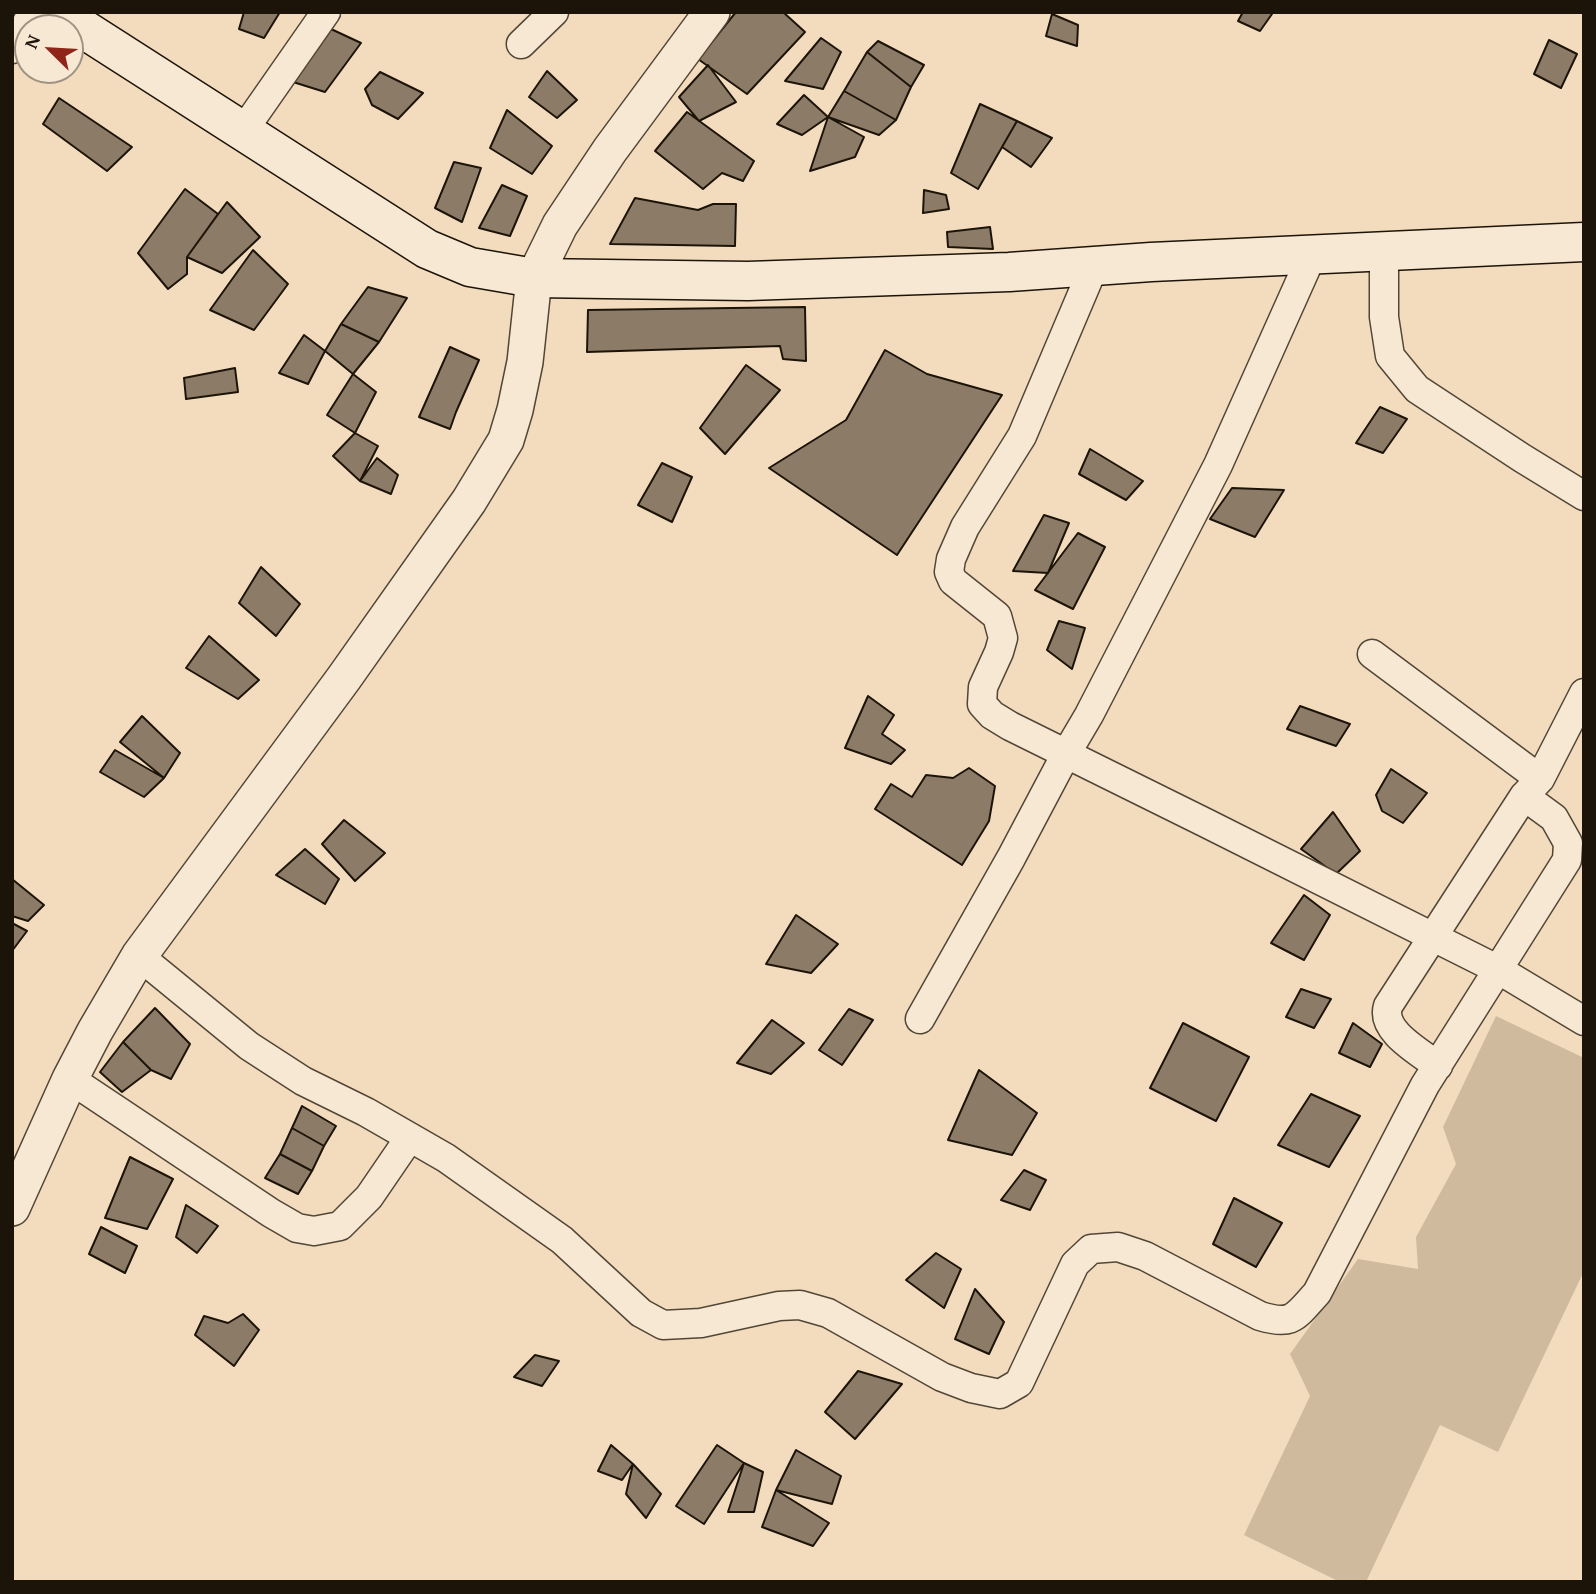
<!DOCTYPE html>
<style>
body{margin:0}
#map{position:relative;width:1596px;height:1594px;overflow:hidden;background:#f3dcbd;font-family:"Gentium Book Plus",serif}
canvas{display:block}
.frame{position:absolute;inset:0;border:14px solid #1d1409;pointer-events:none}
.north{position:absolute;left:14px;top:14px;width:70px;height:70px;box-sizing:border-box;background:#f7e8d4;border:2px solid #a09383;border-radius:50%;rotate:294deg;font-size:19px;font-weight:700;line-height:28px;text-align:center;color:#1d1409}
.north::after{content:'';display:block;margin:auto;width:24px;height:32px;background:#8f2418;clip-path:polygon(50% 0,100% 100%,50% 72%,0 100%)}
</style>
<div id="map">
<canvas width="1596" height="1594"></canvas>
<div class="frame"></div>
<div class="north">N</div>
</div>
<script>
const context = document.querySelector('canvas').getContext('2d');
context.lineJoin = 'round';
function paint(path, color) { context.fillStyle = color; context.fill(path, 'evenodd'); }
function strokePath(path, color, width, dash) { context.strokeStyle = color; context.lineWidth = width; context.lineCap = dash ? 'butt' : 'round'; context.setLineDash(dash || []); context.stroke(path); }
paint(new Path2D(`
 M1496,1016L1584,1058V1271L1498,1452L1440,1425L1366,1582H1340L1244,1535L1310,1396L1290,1354L1358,1259L1418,1269L1416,1237L1456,1164L1443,1127Z`), '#cfba9e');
const building = new Path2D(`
 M244,12H280L264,38L239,29Z
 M736,12H783L805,32L747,94L698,59Z
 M1243,12H1269L1272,14L1260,31L1238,21Z
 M1052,14L1078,25L1077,46L1046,36Z
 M331,29L361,43L325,92L293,82Z
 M821,38L841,52L823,89L785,81Z
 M1549,40L1577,54L1561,88L1534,74Z
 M878,41L924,65L911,87L867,52Z
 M867,52L911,87L896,120L844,91Z
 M708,65L736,102L699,121L679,97Z
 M547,71L577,100L557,118L529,97Z
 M380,72L423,93L398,119L372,105L365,89Z
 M844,91L896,120L879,135L828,117Z
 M804,95L828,117L802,135L777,124Z
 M59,98L132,147L107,171L43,124Z
 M980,104L1017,121L978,189L951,173Z
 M507,110L552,146L532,174L490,148Z
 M687,112L754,161L743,181L722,173L703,189L655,151Z
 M828,117L864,137L855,157L810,171Z
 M1017,121L1052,138L1031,167L1002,147Z
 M454,162L481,168L462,222L435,208Z
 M502,185L527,196L510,236L479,228Z
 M185,189L218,214L187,257V274L168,289L138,253Z
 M924,190L946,195L949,209L923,213Z
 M635,198L698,210L713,204H736L735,246L610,244Z
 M227,202L260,237L222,273L187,257Z
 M990,227L993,249L948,247L947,232Z
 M253,250L288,284L254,330L210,310Z
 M368,287L407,298L379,342L341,324Z
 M805,307L806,361L783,359L780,346L587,352L588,310Z
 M341,324L379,342L353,374L325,351Z
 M304,335L325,351L308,384L279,373Z
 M450,347L479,360L456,412L450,429L419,417Z
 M885,350L927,374L1002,395L897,555L769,468L846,420Z
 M746,365L780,390L725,454L700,428Z
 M235,368L238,392L186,399L184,378Z
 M353,374L376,392L355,433L327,415Z
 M1380,407L1407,419L1383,453L1356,443Z
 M355,433L378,446L360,481L333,456Z
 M1090,449L1143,481L1126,500L1079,474Z
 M377,458L398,475L391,494L360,481Z
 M662,463L692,477L672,522L638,505Z
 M1232,488L1284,490L1255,537L1210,519Z
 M1044,515L1069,523L1048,573L1013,571Z
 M1078,533L1105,547L1073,609L1035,590Z
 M261,567L300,604L276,636L239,603Z
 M1059,621L1085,628L1072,669L1047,650Z
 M209,636L259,680L238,699L186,668Z
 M868,696L894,715L882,734L905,750L891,764L845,748Z
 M1300,706L1350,724L1336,746L1287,729Z
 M142,716L180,753L164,778L120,742Z
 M115,750L164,778L144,797L100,772Z
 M969,768L995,786L989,821L962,865L875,809L891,784L912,797L926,775L953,778Z
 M1391,769L1427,793L1403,823L1382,811L1376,795Z
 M1333,812L1360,851L1336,874L1301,849Z
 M344,820L385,853L355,881L322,844Z
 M305,849L339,879L325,904L276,875Z
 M12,879L44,905L28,921L12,916Z
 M1304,895L1330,915L1304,960L1271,943Z
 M796,915L838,944L811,973L766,964Z
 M12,923L27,931L12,951Z
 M1301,989L1331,999L1314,1028L1286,1017Z
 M155,1008L190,1044L171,1079L151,1070L123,1042Z
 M849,1009L873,1020L842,1065L819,1050Z
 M772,1020L804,1043L771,1074L737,1063Z
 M1183,1023L1249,1057L1216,1121L1150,1088Z
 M1353,1023L1382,1044L1370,1067L1339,1053Z
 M123,1042L151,1070L122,1092L100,1072Z
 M979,1070L1037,1113L1012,1155L948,1140Z
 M1311,1094L1360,1116L1329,1167L1278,1145Z
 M302,1106L336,1126L324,1146L292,1128Z
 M292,1128L324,1146L312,1171L280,1154Z
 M280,1154L312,1171L298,1194L265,1178Z
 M130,1157L173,1179L147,1229L105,1218Z
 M1024,1170L1046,1180L1030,1210L1001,1200Z
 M1234,1198L1282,1223L1256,1267L1213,1244Z
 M186,1205L218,1226L197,1253L176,1237Z
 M101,1227L137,1246L125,1273L89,1254Z
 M936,1253L961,1269L944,1308L906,1280Z
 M975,1289L1004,1322L989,1354L955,1339Z
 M243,1314L259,1330L234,1366L195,1335L204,1316L228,1323Z
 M535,1355L559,1361L542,1386L514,1377Z
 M858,1371L902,1384L855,1439L825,1412Z
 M611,1445L633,1464L622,1480L598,1471Z
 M717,1445L744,1463L704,1524L676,1506Z
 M796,1450L841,1476L832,1504L776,1490Z
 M744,1463L763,1472L754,1512H728Z
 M633,1464L661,1494L646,1518L626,1494Z
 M776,1490L829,1523L813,1546L762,1527Z`);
paint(building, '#8c7c67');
strokePath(building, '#1d1409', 2);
const minor = new Path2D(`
 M521,44L554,12
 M12,49L33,12
 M243,131L326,12
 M1384,251V317L1390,356L1417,389L1522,458L1584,496
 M1094,266L1022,436L965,527L951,559L949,572L953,581L997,616L1003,638L999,652L983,687L982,704L992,715L1010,726L1206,823L1499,970L1584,1021
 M1372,654L1540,779
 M139,956L249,1046L303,1081L366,1112L446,1158L562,1240L641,1313L663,1325L701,1323L779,1306L800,1305L828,1313L942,1377L971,1388L1000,1394L1019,1383L1075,1264L1091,1249L1118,1247L1145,1256L1260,1316C1293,1326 1295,1317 1317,1293L1425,1085L1567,860L1568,843L1554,818L1524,796L1540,779L1584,693
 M920,1019L1011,858L1066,754L1089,715L1218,465L1312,255
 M1438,1066C1420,1052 1380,1031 1388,1006L1524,796
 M70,1079L271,1213L297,1228L314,1231L340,1226L369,1197L410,1137`);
const tertiary = new Path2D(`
 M12,1208L70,1079L95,1031L139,956L344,678L469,501L506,440L515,410L525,362L534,278L560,225L610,150L712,12`);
const secondary = new Path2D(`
 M57,12L427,249L470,267L534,278L748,281L1009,272L1151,262L1584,242`);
strokePath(minor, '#524636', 31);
strokePath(tertiary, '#524636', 38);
strokePath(secondary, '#1d1409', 41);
strokePath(minor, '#f7e8d4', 28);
strokePath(tertiary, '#f7e8d4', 35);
strokePath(secondary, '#f7e8d4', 38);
</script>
